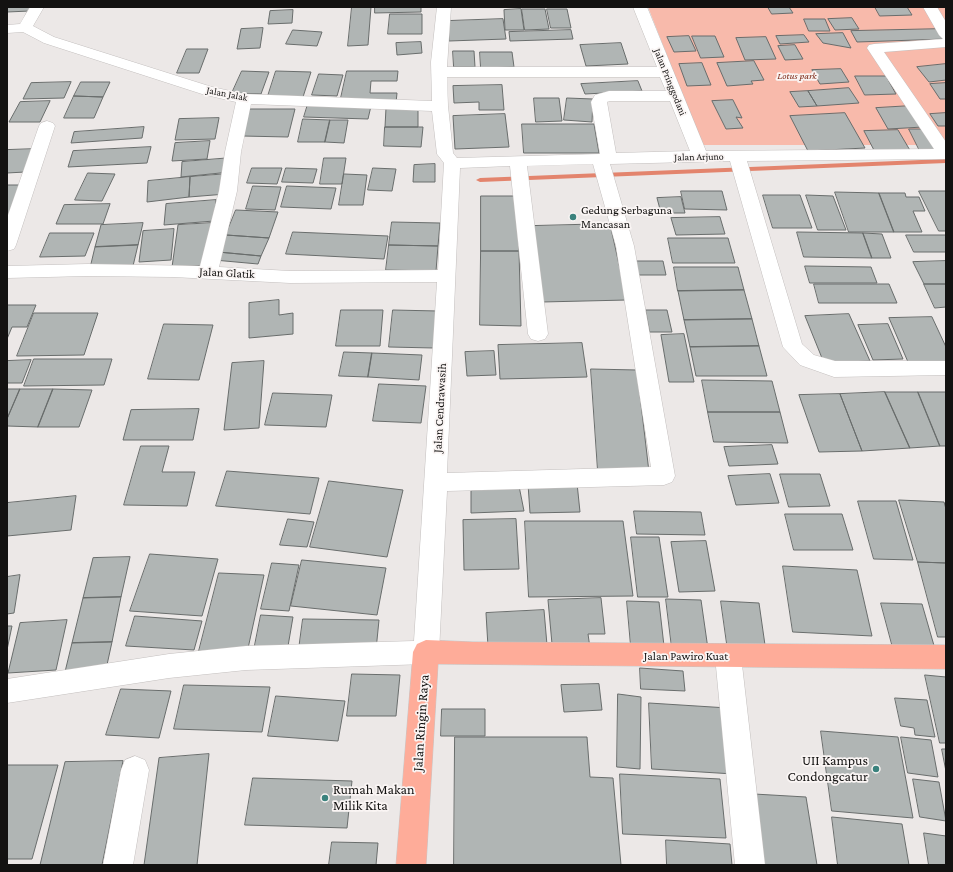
<!DOCTYPE html>
<style>
body{margin:0}
#map{position:relative;width:953px;height:872px;overflow:hidden;background:#ece8e7;font-family:"Crimson Pro",serif}
canvas{display:block}
.frame{position:absolute;inset:0;border:8px solid #131211;pointer-events:none}
</style>
<div id="map">
<canvas width="953" height="872"></canvas>
<div class="frame"></div>
</div>
<script>
const context = document.querySelector('canvas').getContext('2d');
context.lineJoin = 'round';
function paint(path, color) { context.fillStyle = color; context.fill(path, 'evenodd'); }
function strokePath(path, color, width, dash) { context.strokeStyle = color; context.lineWidth = width; context.lineCap = dash ? 'butt' : 'round'; context.setLineDash(dash || []); context.stroke(path); }
function write(font, color, halo, rows, align = 'center') {
  context.font = font + ' "Crimson Pro",serif'; context.lineWidth = 3.5; context.setLineDash([]); context.textBaseline = 'middle'; context.strokeStyle = halo; context.fillStyle = color; for (const [text, x, y, turn = 0] of rows) {
    context.save(); context.translate(x, y); context.rotate((+turn || 0) * Math.PI / 180); context.textAlign = isNaN(turn) ? turn : align; if (halo) context.strokeText(text, 0, 0); context.fillText(text, 0, 0); context.restore();
  }
}
paint(new Path2D(`
 M648,7H946V145H702Z`), '#f8baab');
paint(new Path2D(`
 M946,159V163L480,182L476,180L480,178Z`), '#e3846d');
const building = new Path2D(`
 M7,7H32L30,11L7,12Z
 M352,7H371L368,45L348,46Z
 M375,7H421V12L375,13Z
 M768,7H789L793,13L772,14Z
 M875,7H907L912,15L880,16Z
 M521,9L524,30H505L504,10Z
 M522,9H545L549,29L525,30Z
 M547,9H567L571,28H551Z
 M293,10L292,23L268,24L270,11Z
 M390,14H422V34H388Z
 M852,18L859,29L835,30L828,19Z
 M503,19L506,39L449,41L448,21Z
 M804,19H825L830,31H809Z
 M263,28L260,48L237,49L241,29Z
 M939,29L946,39L857,42L851,31Z
 M293,30L322,32L317,46L286,44Z
 M571,30L573,39L510,41L509,32Z
 M843,33L851,48L823,43L816,34Z
 M804,35L809,42L780,44L776,36Z
 M689,36L696,51L674,52L667,37Z
 M692,36H715L724,57L701,58Z
 M766,37L776,59L745,60L736,38Z
 M421,42L422,53L397,55L396,43Z
 M621,43L628,64L586,66L580,45Z
 M795,45L803,59L785,60L778,46Z
 M187,49H208L199,73H177Z
 M453,51H474L475,67H454Z
 M480,52H512L514,67L481,68Z
 M754,61L764,80L751,81L753,84L727,86L717,63Z
 M702,63L711,85L687,86L679,64Z
 M946,64V80L929,82L917,67Z
 M841,69L849,82L820,84L812,70Z
 M242,71L269,72L261,94L232,93Z
 M276,71L311,72L303,97L268,96Z
 M347,71H398L397,81H371L370,93H397L396,103L341,98Z
 M319,74L343,75L337,96L312,95Z
 M855,76H886L896,94L865,95Z
 M638,81L642,91L585,94L581,84Z
 M71,82L64,98L23,99L31,83Z
 M81,82H110L103,97L74,96Z
 M946,83V99H940L930,84Z
 M502,85L504,110H479V102L454,103L453,86Z
 M849,88L859,103L817,106L808,91Z
 M808,91L817,106L799,107L790,92Z
 M74,96L103,97L94,118H64Z
 M534,98H559L562,121L536,122Z
 M567,98L593,99L592,122L564,120Z
 M733,100L742,118L736,117L743,128L726,129L712,101Z
 M50,101L40,122H9L20,102Z
 M308,104L371,106L368,119L304,117Z
 M910,106L923,127L888,129L876,108Z
 M418,107V127H385L386,108Z
 M250,109H295L288,137L242,136Z
 M845,113L865,148L808,151L790,116Z
 M946,113V126H938L930,114Z
 M505,114L509,147L455,149L453,116Z
 M219,118L215,139L175,140L179,119Z
 M303,119L330,120L325,142H298Z
 M330,120H348L344,143L325,142Z
 M522,124H594L599,153H524Z
 M144,127L142,138L71,143L74,132Z
 M385,127H423L421,147L384,146Z
 M909,129H928L940,151H920Z
 M898,130L911,152L876,154L864,131Z
 M210,141L207,159L172,161L175,143Z
 M151,147L147,163L68,167L73,151Z
 M35,149L25,172L7,173V150Z
 M231,158L230,172L181,177L182,162Z
 M324,158H346L342,184H320Z
 M435,164V182H413L414,165Z
 M252,168H282L277,184L247,183Z
 M286,168L317,169L313,183L282,182Z
 M373,168L396,169L392,191L368,190Z
 M88,173L115,174L102,201L75,200Z
 M227,174L226,194L189,197L190,177Z
 M344,174L367,175L363,205H339Z
 M190,177L189,197L147,202L148,181Z
 M7,185H25L7,235Z
 M253,186L281,187L275,210L246,209Z
 M287,186L336,188L331,209L281,207Z
 M681,191H722L727,210L685,209Z
 M919,191H946V231H939Z
 M835,192L879,193L894,232H849Z
 M879,193H905L906,197H919L925,211H913L922,232H894Z
 M763,195H800L812,228H773Z
 M806,195L833,196L846,230H818Z
 M481,196H517L519,251H481Z
 M681,197L685,213H661L657,198Z
 M216,200L214,221L164,225L166,204Z
 M110,204L103,224H56L64,205Z
 M236,210L278,212L269,238L226,235Z
 M720,217L725,234L676,235L671,218Z
 M392,222L440,223L438,246L389,245Z
 M143,223L138,245L95,247L101,225Z
 M212,223L208,265L172,267L178,225Z
 M610,224L627,300L542,302L532,226Z
 M174,229L171,260L139,262L143,231Z
 M293,232L388,236L384,259L286,254Z
 M797,232L863,233L872,258L804,257Z
 M50,233H94L85,256L40,257Z
 M863,233L882,234L891,258H872Z
 M226,235L269,238L261,256L218,252Z
 M906,235H946V252H914Z
 M668,238H728L735,263H673Z
 M138,245L133,266L90,268L95,247Z
 M389,245L438,246L436,271L386,270Z
 M481,251H519L521,326L480,325Z
 M218,252L261,256L258,264L214,260Z
 M635,261H663L666,275H637Z
 M946,261V284H924L913,262Z
 M805,266L871,267L877,283H810Z
 M674,267H738L744,290L678,291Z
 M814,284H889L897,303H819Z
 M924,284H946V307L935,308Z
 M744,290L752,319L684,320L678,291Z
 M279,300V315L293,313V334L249,338V303Z
 M7,305H36L27,327H12L7,339Z
 M341,310H383L380,346H336Z
 M393,310L438,311L434,348L389,347Z
 M646,310H667L672,332H650Z
 M34,313H98L84,355L17,356Z
 M849,314L870,361L824,363L805,316Z
 M932,317L946,347V362H908L889,318Z
 M752,319L759,346L690,347L684,320Z
 M164,324L213,325L199,380L148,379Z
 M888,324L903,359L873,360L858,325Z
 M684,334L694,382H669L661,335Z
 M582,343L587,377L500,379L498,345Z
 M759,346L767,376H696L690,347Z
 M494,351L496,375L467,376L465,352Z
 M344,352L372,353L368,377L339,376Z
 M372,353L422,355L419,380L368,377Z
 M34,359H112L104,385L24,386Z
 M31,360L22,383H7V361Z
 M264,361L259,428L224,430L232,363Z
 M591,369L637,370L649,472L598,471Z
 M702,380L772,381L780,412H708Z
 M379,384L426,386L421,423L373,421Z
 M7,389H20L7,419Z
 M20,389H53L38,427L7,426V419Z
 M53,389L92,390L79,427H38Z
 M885,392L910,448L862,451L840,394Z
 M885,392H918L940,446L910,448Z
 M918,392H946V446H940Z
 M273,393L332,395L326,427L265,425Z
 M840,394L862,451L819,452L799,395Z
 M199,409L193,440H123L131,410Z
 M708,412H780L788,443L714,442Z
 M772,445L778,464L729,466L724,447Z
 M141,446H169L162,472H195L187,506L124,505Z
 M227,471L319,478L310,514L216,506Z
 M770,474L779,503L736,505L728,476Z
 M780,474H820L830,506L789,507Z
 M329,481L403,490L387,557L310,547Z
 M577,483L580,512L530,513L528,484Z
 M519,486L524,511L471,513V491Z
 M76,496L71,530L7,536V503Z
 M899,500L944,502L946,509V563L918,562Z
 M858,501H896L913,560L874,559Z
 M634,511L701,512L705,535L637,534Z
 M785,514H842L853,550H794Z
 M288,519L314,522L307,547L280,545Z
 M516,519L519,569L464,570L463,520Z
 M525,521H623L633,596L529,597Z
 M631,537H659L668,597H638Z
 M706,541L715,591L679,592L671,542Z
 M150,554L218,559L202,616L130,611Z
 M130,557L121,597L83,598L93,558Z
 M302,560L386,568L377,615L291,606Z
 M918,562L946,563V637H938Z
 M272,563L299,565L289,611L261,609Z
 M783,566L857,570L872,636L793,632Z
 M219,573L264,575L247,653L199,651Z
 M20,575L14,613L7,614V577Z
 M121,597L112,642L72,643L83,598Z
 M601,598L605,634H588L590,648L552,644L548,600Z
 M666,599L701,600L708,649L672,648Z
 M627,601L659,602L664,646H631Z
 M721,601L759,603L766,652L728,651Z
 M881,603L922,604L935,649L893,648Z
 M544,610L547,645L488,647L486,613Z
 M261,615L293,617L287,652L254,650Z
 M135,616L202,621L194,650L126,646Z
 M303,619L379,620L376,650L299,649Z
 M67,620L56,670L8,673L20,623Z
 M7,626H12L7,650Z
 M112,642L105,674L64,676L72,643Z
 M640,668L683,671L685,691L641,689Z
 M352,674L400,675L396,716H347Z
 M925,675L946,677V743H940Z
 M599,684L602,710L564,712L561,685Z
 M184,685L270,687L262,732L174,729Z
 M121,689L171,691L159,738L106,735Z
 M618,694L641,697L640,769L617,767Z
 M276,696L345,701L338,741L268,736Z
 M895,698L927,700L935,737L915,735L914,728L901,726Z
 M649,703L728,708L734,774L652,769Z
 M442,709H485V736H441Z
 M821,731L898,737L913,818L832,811Z
 M455,737H587L590,777L613,778L621,865H454Z
 M901,737L931,740L938,777L908,773Z
 M942,749H946V771Z
 M209,754L197,865H144L159,758Z
 M123,761L102,865H40L65,762Z
 M7,765H58L32,859H7Z
 M620,774L720,779L726,838L623,834Z
 M253,778L352,781L347,828L245,825Z
 M913,779L939,782L946,821L920,817Z
 M754,794L806,797L817,865H764Z
 M832,817L902,824L909,865H838Z
 M924,833L946,836V865H929Z
 M666,840L730,844L732,865H667Z
 M332,842L378,843L376,865H329Z`);
paint(building, '#b0b5b4');
strokePath(building, '#696d6c', 1);
const minor = new Path2D(`
 M30,7H44L33,26L54,37L212,87L244,94L432,101L431,62L437,7H451L447,67H657L633,7H647L706,151L934,149L867,48L869,45L874,44L943,39L939,35L923,7H937L946,22V47L884,52L946,142V159L747,161L802,344L814,355L835,361H946V375L834,377L800,365L783,347L730,161L610,164L634,246L675,476L672,482L664,485L447,491L439,652L435,660L426,664L246,670L169,678L7,703V679L169,654L246,646L414,641L437,282L290,283L173,277L88,276L7,278V266L88,264L200,266L219,191L225,152L236,102L202,94L44,43L23,32L7,33V25L20,24ZM447,77H660L666,91H609L595,95L591,102L600,154L457,158L453,153L448,106ZM609,101H670L690,151L616,153L607,102ZM251,104L432,111L437,154L444,163L438,270L290,271L219,267L237,191L241,152ZM593,164L616,246L651,467L447,473L460,168L510,166L528,334L531,339L538,341L545,339L548,334L527,166Z
 M47,121L53,123L55,126L16,245L14,249L7,251V218L39,126L41,123Z
 M728,644L737,648L741,656L765,865H735L715,656L719,648Z
 M135,756L145,760L149,770L133,865H103L121,770L125,760Z`);
const major = new Path2D(`
 M426,640L473,642L946,645V669L438,664L426,865H396L413,652L417,644Z`);
strokePath(minor, '#c3bfbe', 1);
strokePath(major, '#c6c6c6', 1);
paint(minor, '#fff');
paint(major, '#feac99');
for (const [x, y, r, color] of [
 [573,217,4,"#3a827d"],
 [876,769,4,"#3a827d"],
 [325,798,4,"#3a827d"]
]) { const dot = new Path2D(); dot.arc(x, y, r, 0, 2 * Math.PI); context.fillStyle = color; context.fill(dot); strokePath(dot, '#faf5f4', 1.5); }
write('italic 10px', '#7f2a17', '#faf5f4', [
 ["Lotus park",797,76]
]);
write('10px', '#131211', '#faf5f4', [
 ["Jalan Pringgodani",670,82,68],
 ["Jalan Jalak",227,94,11],
 ["Jalan Arjuno",699,157,-1]
]);
write('12px', '#131211', '#faf5f4', [
 ["Gedung Serbaguna",581,210],
 ["Mancasan",581,224]
], 'left');
write('12px', '#131211', '#faf5f4', [
 ["Jalan Glatik",227,273,3],
 ["Jalan Cendrawasih",440,408,-87],
 ["Jalan Pawiro Kuat",686,656]
]);
write('14px', '#131211', '#faf5f4', [
 ["Jalan Ringin Raya",421,723,-86]
]);
write('14px', '#131211', '#faf5f4', [
 ["UII Kampus",868,761],
 ["Condongcatur",868,777],
 ["Rumah Makan",333,790,"left"],
 ["Milik Kita",333,806,"left"]
], 'right');
</script>
